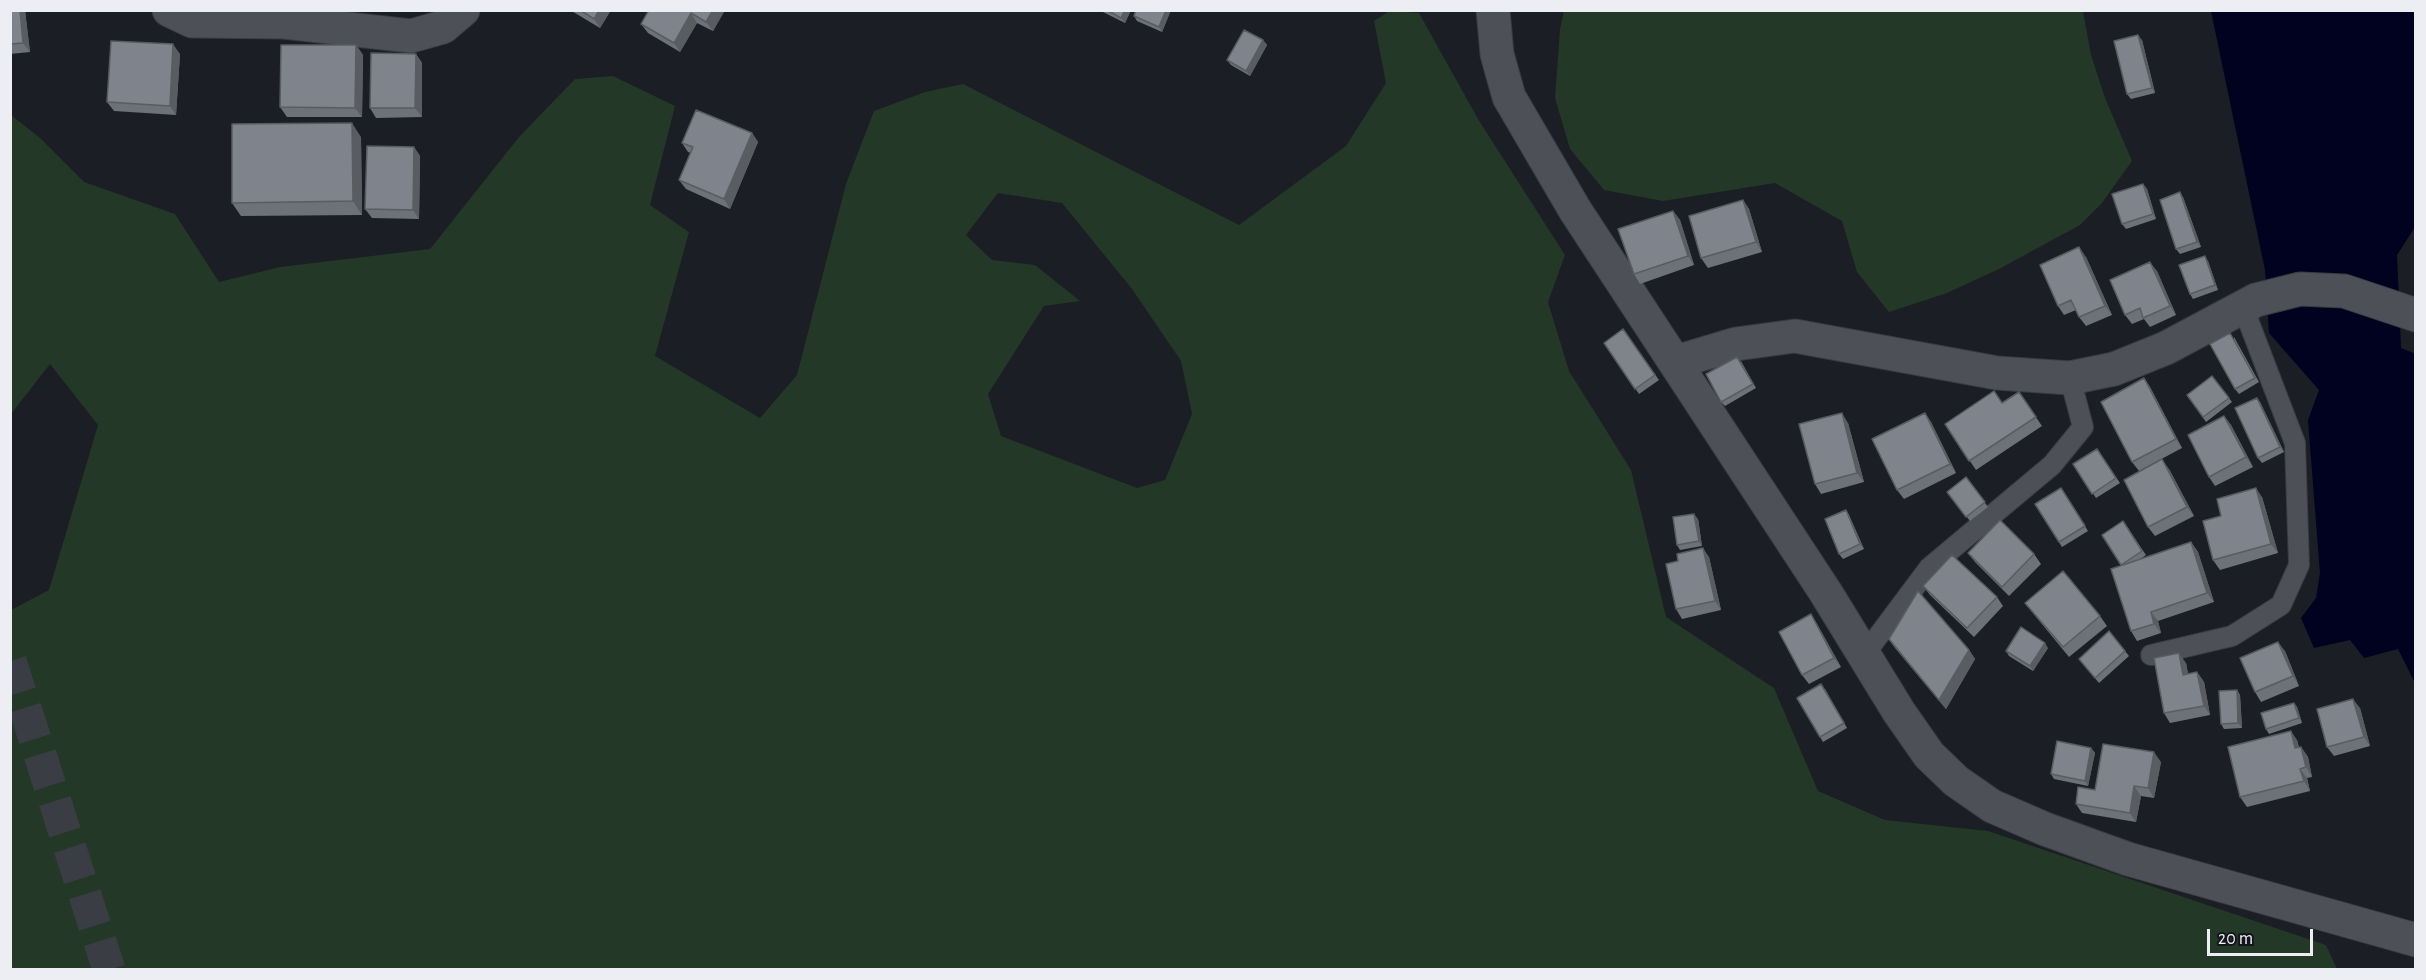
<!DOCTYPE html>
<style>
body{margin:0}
#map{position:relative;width:2426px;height:980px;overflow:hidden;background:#1b1e24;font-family:"Alegreya Sans",sans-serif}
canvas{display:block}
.frame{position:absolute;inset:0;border:12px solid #edeef3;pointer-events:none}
.scale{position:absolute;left:2207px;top:929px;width:106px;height:27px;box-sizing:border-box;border:3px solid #edeef3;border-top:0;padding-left:8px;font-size:18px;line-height:21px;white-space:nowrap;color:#edeef3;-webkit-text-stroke:4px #12151b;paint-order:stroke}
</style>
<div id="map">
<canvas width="2426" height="980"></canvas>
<div class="frame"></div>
<div class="scale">20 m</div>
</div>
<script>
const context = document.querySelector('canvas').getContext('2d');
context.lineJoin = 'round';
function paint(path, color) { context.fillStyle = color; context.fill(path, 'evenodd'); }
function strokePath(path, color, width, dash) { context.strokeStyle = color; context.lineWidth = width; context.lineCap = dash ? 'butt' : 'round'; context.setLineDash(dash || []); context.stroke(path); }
paint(new Path2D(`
 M1389,11L1419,13L1478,119L1565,255L1548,302L1569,371L1631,470L1666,617L1774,688L1818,791L1885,820L1988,831L2326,945L2337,969H11V610L49,590L98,425L50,364L11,414V115L40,138L84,182L175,214L219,282L280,267L430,249L519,137L575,79L613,76L675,106L650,205L689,232L655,356L760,418L797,375L846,184L874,111L925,92L963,84L1239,225L1346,146L1386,83L1374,21ZM998,193L1062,203L1132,289L1181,361L1192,414L1165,480L1137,488L1001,436L988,394L1044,306L1080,301L1035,265L992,260L966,235Z
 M1564,11H2083L2091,55L2105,98L2132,161L2102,203L2080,225L1999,269L1947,293L1889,312L1857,272L1842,221L1775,183L1663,201L1604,190L1570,149L1555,98L1560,29Z`), '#233826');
paint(new Path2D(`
 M2211,11H2415V227L2397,255L2401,348L2416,354L2415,683L2398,649L2364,658L2350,640L2314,648L2301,618L2316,598L2320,573L2308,420L2319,390L2269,333L2265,270Z`), '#010220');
strokePath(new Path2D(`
 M10,661L109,970`), '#3a3d43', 33, [33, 16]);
const service = new Path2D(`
 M1864,655L1929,568L2052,465L2083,427L2070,378
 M2151,655L2232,636L2281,605L2299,565L2295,443L2243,307`);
const minor = new Path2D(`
 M169,10L192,21L284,22L411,36L443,27L463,10
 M1493,10L1497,54L1509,97L1575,210L1826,593L1899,712L1929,755L1956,781L1992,806L2045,829L2128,859L2416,940
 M1676,362L1736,344L1795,336L1997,373L2070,378L2114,369L2166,348L2256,300L2300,289L2344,291L2416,315`);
strokePath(service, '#393b40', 22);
strokePath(minor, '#393b40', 35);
strokePath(service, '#4d5057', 20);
strokePath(minor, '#4d5057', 33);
paint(new Path2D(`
 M10,10L25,11L30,52L10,54Z
 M570,10H611L600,28Z
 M649,10H725L713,31L697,23L680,52L648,33L641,24Z
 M1102,10H1131L1125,23L1103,12Z
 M1136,10H1171L1162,32L1137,21L1134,16Z
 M1263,40L1267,45L1250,76L1231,65L1227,60Z
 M2142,40L2155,93L2131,99L2127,94Z
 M356,45L363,55L362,117H287L280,107Z
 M180,54L176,115L114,111L107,102Z
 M416,54L422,63V117L376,118L370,108Z
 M752,133L758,142L730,209L686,189L679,180L691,153L688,152L682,143Z
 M361,137L362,215L241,216L232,203Z
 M414,147L420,156L419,219L372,218L365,209Z
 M2143,184L2147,189L2156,219L2126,229L2122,224Z
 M2183,197L2201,247L2180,254L2176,249Z
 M1743,200L1749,209L1762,252L1708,268L1701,258Z
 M1673,211L1680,220L1694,265L1640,284L1634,274Z
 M2086,257L2112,315L2086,326L2079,317L2076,310L2064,315L2058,306Z
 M2208,261L2218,290L2193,299L2190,294Z
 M2157,271L2176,315L2150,327L2144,319L2132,324L2125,315Z
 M1623,329L1659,380L1639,394L1604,343Z
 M2234,337L2259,382L2239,394L2235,389Z
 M1741,361L1756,388L1725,406L1721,402Z
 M2212,376L2232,402L2206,422L2187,395Z
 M2144,378L2150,387L2182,448L2139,471L2132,462Z
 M2019,392L2042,426L1976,470L1945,424L2002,403Z
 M2257,398L2260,402L2284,452L2262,463L2258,458Z
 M1925,413L1931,422L1956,473L1904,499L1897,490Z
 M2224,416L2231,425L2253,467L2215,486L2209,477Z
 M1848,423L1864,482L1821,494L1815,484Z
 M2097,449L2120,483L2096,498L2073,464Z
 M2169,469L2194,516L2155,536L2148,527Z
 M1966,477L1988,507L1970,521L1947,492Z
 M2061,488L2088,531L2062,547L2035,504Z
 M2262,497L2278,553L2220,570L2213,560L2221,516Z
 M1846,510L1849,515L1864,549L1843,559L1839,554Z
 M1698,519L1702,546L1680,550L1677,545Z
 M2123,521L2146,555L2139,560L2191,542L2198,552L2214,602L2158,621L2161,633L2137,641L2131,631L2122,566L2102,535Z
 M1968,553L2034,554L2041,564L2009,596L1975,562Z
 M1709,557L1721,610L1682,619L1676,609Z
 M1923,586L1997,597L2003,606L1974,637L1930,595Z
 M2025,603L2100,616L2107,626L2069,657L2032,612Z
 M1811,614L1817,624L1841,667L1809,684L1802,675Z
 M1889,639L1969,650L1975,659L1946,709L1895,648Z
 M2048,648L2033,671L2009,656L2006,651Z
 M2125,651L2129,656L2099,683L2079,659Z
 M2285,651L2299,686L2261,702L2255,692Z
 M2186,663L2188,674L2197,672L2204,682L2210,715L2170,723L2164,713Z
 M1825,689L1847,728L1823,742L1820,737Z
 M2237,690L2240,695L2242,728L2224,729L2221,724Z
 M2294,703L2297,707L2302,723L2269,734L2266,729Z
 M2360,708L2370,746L2334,756L2327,747Z
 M2297,740L2299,748L2301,747L2308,757L2312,777L2307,778L2310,791L2247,807L2240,797Z
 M2091,748L2095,753L2088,786L2054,779L2051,774Z
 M2161,762L2154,798L2141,796L2136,822L2082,813L2076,804L2095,790Z`), '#6d7178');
paint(new Path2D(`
 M20,10H25L30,52L23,43Z
 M599,10H611L600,28L594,19Z
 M713,10H725L713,31L706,22Z
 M1125,10H1131L1125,23L1121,18Z
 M1166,10H1171L1162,32L1159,27Z
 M691,13L697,23L680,52L674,43Z
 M2138,35L2142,40L2155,93L2152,88Z
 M1263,40L1267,45L1250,76L1246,71Z
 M173,44L180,54L176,115L170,106Z
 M356,45L363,55L362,117L355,108Z
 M416,54L422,63V117L415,108Z
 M352,123L361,137L362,215L353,201Z
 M752,133L758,142L730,209L724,199Z
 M414,147L420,156L419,219L413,210Z
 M2143,184L2147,189L2156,219L2153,214Z
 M2180,192L2183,197L2201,247L2197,242Z
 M1743,200L1749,209L1762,252L1756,242Z
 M1673,211L1680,220L1694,265L1688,256Z
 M2079,247L2086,257L2112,315L2105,306Z
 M2205,256L2208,261L2218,290L2215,285Z
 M2150,262L2157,271L2176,315L2170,306Z
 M2144,378L2150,387L2182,448L2176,439Z
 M2257,398L2260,402L2284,452L2280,447Z
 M1842,413L1848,423L1864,482L1857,473Z
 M1925,413L1931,422L1956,473L1950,464Z
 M2224,416L2231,425L2253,467L2246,457Z
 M2162,459L2169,469L2194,516L2187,507Z
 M2256,488L2262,497L2278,553L2271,544Z
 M1846,510L1849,515L1864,549L1860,544Z
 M1694,514L1698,519L1702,546L1699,541Z
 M2191,542L2198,552L2214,602L2207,593Z
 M1703,548L1709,557L1721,610L1715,601Z
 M2151,612L2158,621L2161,633L2154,624Z
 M1811,614L1817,624L1841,667L1834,658Z
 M2278,642L2285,651L2299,686L2293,676Z
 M2045,643L2048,648L2033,671L2030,666Z
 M1969,650L1975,659L1946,709L1939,700Z
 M2179,653L2186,663L2190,684L2183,675Z
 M2197,672L2204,682L2210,715L2204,706Z
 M2237,690L2240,695L2242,728L2238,723Z
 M2353,699L2360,708L2370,746L2364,737Z
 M2294,703L2297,707L2302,723L2299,718Z
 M2291,731L2297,740L2302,758L2295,748Z
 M2301,747L2308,757L2312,777L2306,767Z
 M2091,748L2095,753L2088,786L2085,781Z
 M2154,752L2161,762L2154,798L2148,788Z
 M2300,769L2307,778L2310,791L2304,781Z
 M2134,786L2141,796L2136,822L2130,813Z`), '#595c61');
const building = new Path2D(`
 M10,10H20L23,43L10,44Z
 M580,10H599L594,19Z
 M649,10H713L706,22L691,13L674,43L641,24Z
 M1107,10H1125L1121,18Z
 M1136,10H1166L1159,27L1134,16Z
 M1244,30L1263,40L1246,71L1227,60Z
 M2138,35L2152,88L2127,94L2114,41Z
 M111,41L173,44L170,106L107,102Z
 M281,45H356L355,108L280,107Z
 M371,53L416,54L415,108H370Z
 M696,110L752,133L724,199L679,180L693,147L682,143Z
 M352,123L353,201L232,203V124Z
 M367,146L414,147L413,210L365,209Z
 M2143,184L2153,214L2122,224L2112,194Z
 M2180,192L2197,242L2176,249L2160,200Z
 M1743,200L1756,242L1701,258L1689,216Z
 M1673,211L1688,256L1634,274L1618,229Z
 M2079,247L2105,306L2079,317L2071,300L2058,306L2040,265Z
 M2205,256L2215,285L2190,294L2179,265Z
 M2150,262L2170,306L2143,318L2140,308L2125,315L2110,280Z
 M1623,329L1655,375L1635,389L1604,343Z
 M2230,333L2255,378L2235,389L2210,344Z
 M1737,357L1753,384L1721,402L1706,374Z
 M2212,376L2229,398L2203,417L2187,395Z
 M2144,378L2176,439L2132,462L2101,402Z
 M1994,391L2002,403L2019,392L2036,417L1969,461L1945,424Z
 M2257,398L2280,447L2258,458L2235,408Z
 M1842,413L1857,473L1815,484L1799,424Z
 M1925,413L1950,464L1897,490L1872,439Z
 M2224,416L2246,457L2209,477L2188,435Z
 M2097,449L2116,478L2092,494L2073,464Z
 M2162,459L2187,507L2148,527L2124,480Z
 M1966,477L1985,502L1966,517L1947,492Z
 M2061,488L2085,526L2059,542L2035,504Z
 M2256,488L2271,544L2213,560L2203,521L2221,516L2217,499Z
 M1846,510L1860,544L1839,554L1825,519Z
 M1694,514L1699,541L1677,545L1673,517Z
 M2000,520L2034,554L2002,587L1968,553Z
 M2123,521L2142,551L2121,565L2102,535Z
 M2191,542L2207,593L2151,612L2154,624L2131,631L2111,569Z
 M1703,548L1715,601L1676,609L1666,564L1678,561L1677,554Z
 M1952,555L1997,597L1967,628L1923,586Z
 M2063,571L2100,616L2063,647L2025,603Z
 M1918,591L1969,650L1939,700L1889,639Z
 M1811,614L1834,658L1802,675L1779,632Z
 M2021,627L2045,643L2030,666L2006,651Z
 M2109,631L2125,651L2095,678L2079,659Z
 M2278,642L2293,676L2255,692L2240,658Z
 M2179,653L2183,675L2197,672L2204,706L2164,713L2154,658Z
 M1821,684L1844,723L1820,737L1797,698Z
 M2237,690L2238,723L2221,724L2219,691Z
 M2353,699L2364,737L2327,747L2317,709Z
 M2294,703L2299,718L2266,729L2261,713Z
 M2291,731L2295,748L2301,747L2306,767L2300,769L2304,781L2240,797L2228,747Z
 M2057,741L2091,748L2085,781L2051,774Z
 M2103,744L2154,752L2148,788L2134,786L2130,813L2076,804L2078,787L2095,790Z`);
paint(building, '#7f838b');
strokePath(building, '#595c61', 1.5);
</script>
